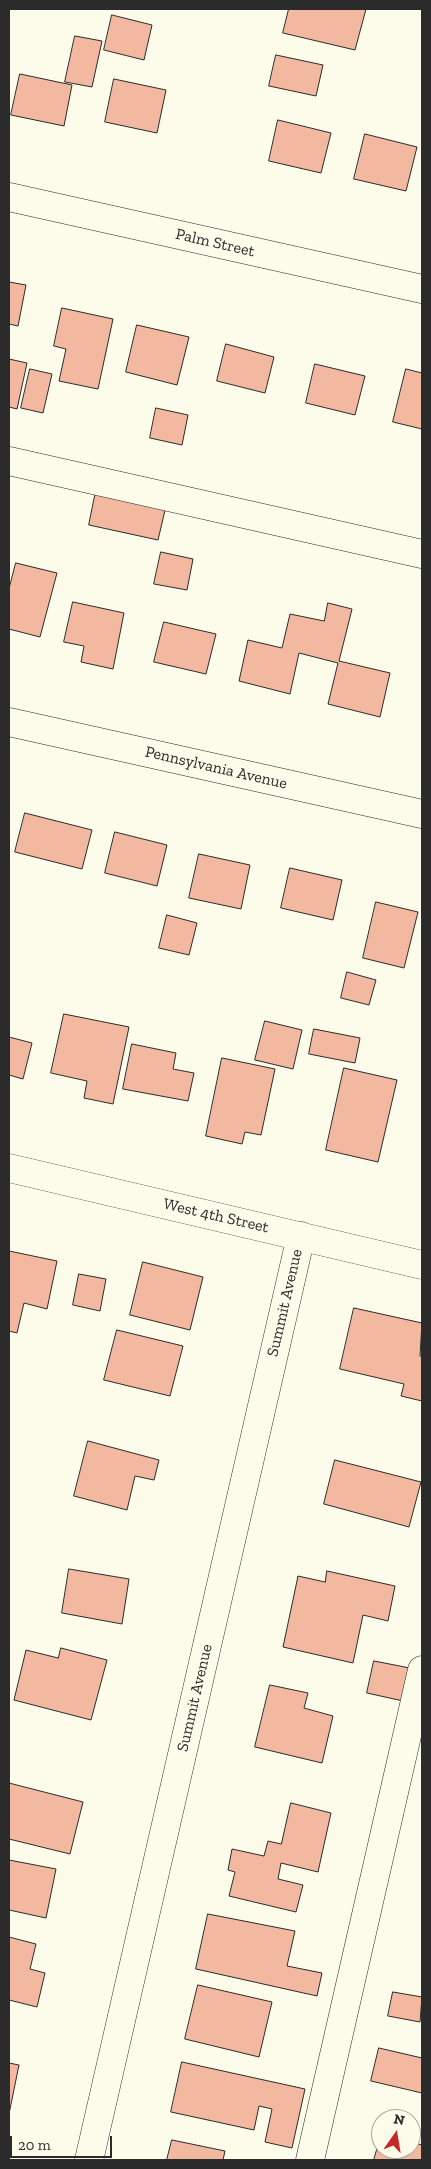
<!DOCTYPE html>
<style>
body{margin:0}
#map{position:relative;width:431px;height:2169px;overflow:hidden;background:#fdfbea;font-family:"Zilla Slab",serif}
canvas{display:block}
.frame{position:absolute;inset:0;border:10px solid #2b2b2b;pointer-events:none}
.north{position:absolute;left:371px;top:2109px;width:50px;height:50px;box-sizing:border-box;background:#fdfbea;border:1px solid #a9a89e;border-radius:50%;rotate:13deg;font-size:14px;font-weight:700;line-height:20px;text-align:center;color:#2b2b2b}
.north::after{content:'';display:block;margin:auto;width:18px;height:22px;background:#c62828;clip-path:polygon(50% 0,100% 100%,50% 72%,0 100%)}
.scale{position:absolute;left:10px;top:2136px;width:102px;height:22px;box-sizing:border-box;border:2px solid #2b2b2b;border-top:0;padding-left:6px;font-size:15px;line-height:18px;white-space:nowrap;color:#2b2b2b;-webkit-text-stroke:4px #fdfbea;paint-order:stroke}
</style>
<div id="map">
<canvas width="431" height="2169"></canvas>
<div class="frame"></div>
<div class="north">N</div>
<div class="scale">20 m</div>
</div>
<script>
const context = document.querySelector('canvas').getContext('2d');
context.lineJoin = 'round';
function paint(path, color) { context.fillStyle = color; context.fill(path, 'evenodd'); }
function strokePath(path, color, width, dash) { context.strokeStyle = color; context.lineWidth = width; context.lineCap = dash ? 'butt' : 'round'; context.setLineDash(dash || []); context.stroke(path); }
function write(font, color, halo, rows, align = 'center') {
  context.font = font + ' "Zilla Slab",serif'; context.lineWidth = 4; context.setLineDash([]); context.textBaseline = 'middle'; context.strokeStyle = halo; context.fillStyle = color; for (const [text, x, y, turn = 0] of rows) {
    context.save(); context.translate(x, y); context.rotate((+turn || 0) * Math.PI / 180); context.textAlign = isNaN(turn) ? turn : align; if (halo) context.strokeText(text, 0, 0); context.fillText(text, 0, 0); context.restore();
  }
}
const building = new Path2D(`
 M289,9H366L355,50L283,33Z
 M112,15L152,25L144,60L104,50Z
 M75,36L102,41L92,87L65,82Z
 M276,55L323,65L316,96L269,86Z
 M20,74L72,85L64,126L11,115Z
 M114,79L166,90L157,133L105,122Z
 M278,120L331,133L321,173L269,161Z
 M365,134L417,147L406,191L354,179Z
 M9,282L26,285L18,326L9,324Z
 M62,308L113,319L98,389L59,381L66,349L54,346Z
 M137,325L189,337L177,385L126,372Z
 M226,344L274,357L265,393L217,381Z
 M9,359L27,363L17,409L9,407Z
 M315,364L365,376L355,415L306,403Z
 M30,369L52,374L43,413L21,408Z
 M406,369L422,373V429L393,422Z
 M156,408L188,415L182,445L150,438Z
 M96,491L166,506L158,540L89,525Z
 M161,552L193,559L187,590L154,584Z
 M16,563L57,573L40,637L9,629V589Z
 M73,602L124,613L113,669L81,662L84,646L64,642Z
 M328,603L352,609L339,661L390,673L380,717L328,704L338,663L299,653L290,694L239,681L248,640L282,648L290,614L324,621Z
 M164,622L216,634L206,674L154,662Z
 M25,813L92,830L82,869L15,852Z
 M115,832L167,845L157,886L105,873Z
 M199,854L250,865L241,909L189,898Z
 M290,868L342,880L333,920L281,908Z
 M376,902L418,912L404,968L363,958Z
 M167,915L197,923L189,955L159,948Z
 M347,972L376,980L369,1005L341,998Z
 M64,1014L129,1027L113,1104L84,1098L87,1081L51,1073Z
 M265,1021L302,1030L293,1069L255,1060Z
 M314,1029L360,1038L355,1063L309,1054Z
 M9,1037L32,1043L23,1079L9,1075Z
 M132,1044L176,1053L173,1069L194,1073L188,1101L123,1089Z
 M222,1058L275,1069L261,1135L245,1132L242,1144L206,1136Z
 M344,1068L397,1080L378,1162L326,1150Z
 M9,1251L57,1261L47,1309L24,1303L17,1333L9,1331Z
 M143,1262L203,1277L190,1330L130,1315Z
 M79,1274L106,1279L100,1311L73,1305Z
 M354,1308L422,1323L420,1356H422V1401L401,1396L404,1384L340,1369Z
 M117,1330L183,1346L170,1396L104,1380Z
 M88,1441L159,1460L154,1480L135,1476L127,1510L74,1496Z
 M335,1460L421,1482L409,1527L324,1504Z
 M69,1569L129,1579L122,1624L62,1613Z
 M327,1571L395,1586L388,1621L363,1615L353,1663L283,1647L298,1576L325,1582Z
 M61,1648L107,1660L91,1720L14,1700L26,1650L58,1658Z
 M374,1661L410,1668L403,1701L367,1693Z
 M270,1685L308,1693L304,1708L333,1716L322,1763L255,1747Z
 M9,1783L83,1802L70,1854L9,1839Z
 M291,1803L331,1813L318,1872L281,1863L278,1879L303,1885L296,1912L229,1896L235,1872L228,1870L232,1849L264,1856L268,1841L281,1844Z
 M9,1860L56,1869L46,1918L9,1910Z
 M208,1914L295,1931L287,1966L322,1973L317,1996L196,1969Z
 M9,1937L36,1944L30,1969L45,1973L37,2007L9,2000Z
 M198,1985L272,2002L259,2057L185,2039Z
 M393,1992L422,1997L420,2022L388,2016Z
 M379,2048L422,2058V2093L371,2081Z
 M182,2062L305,2089L292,2148L265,2142L272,2109L259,2106L254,2130L171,2112Z
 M9,2063L19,2065L9,2114Z
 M381,2135V2149H411V2142L422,2145V2160H374Z
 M172,2140L225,2151L223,2160H167Z`);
paint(building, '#f2b8a0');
strokePath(building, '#2b2b2b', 1);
const minor = new Path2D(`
 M9,197L422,289
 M9,461L422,554
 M9,722L422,814
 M9,1168L422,1265
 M89,2160L301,1236
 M310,2160L422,1670`);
strokePath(minor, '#2b2b2b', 29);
strokePath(minor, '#fdfbea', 28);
write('16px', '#2b2b2b', '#fdfbea', [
 ["Palm Street",215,243,13],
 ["Pennsylvania Avenue",216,768,13],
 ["West 4th Street",216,1216,13],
 ["Summit Avenue",285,1303,-77],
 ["Summit Avenue",195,1698,-77]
]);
</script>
